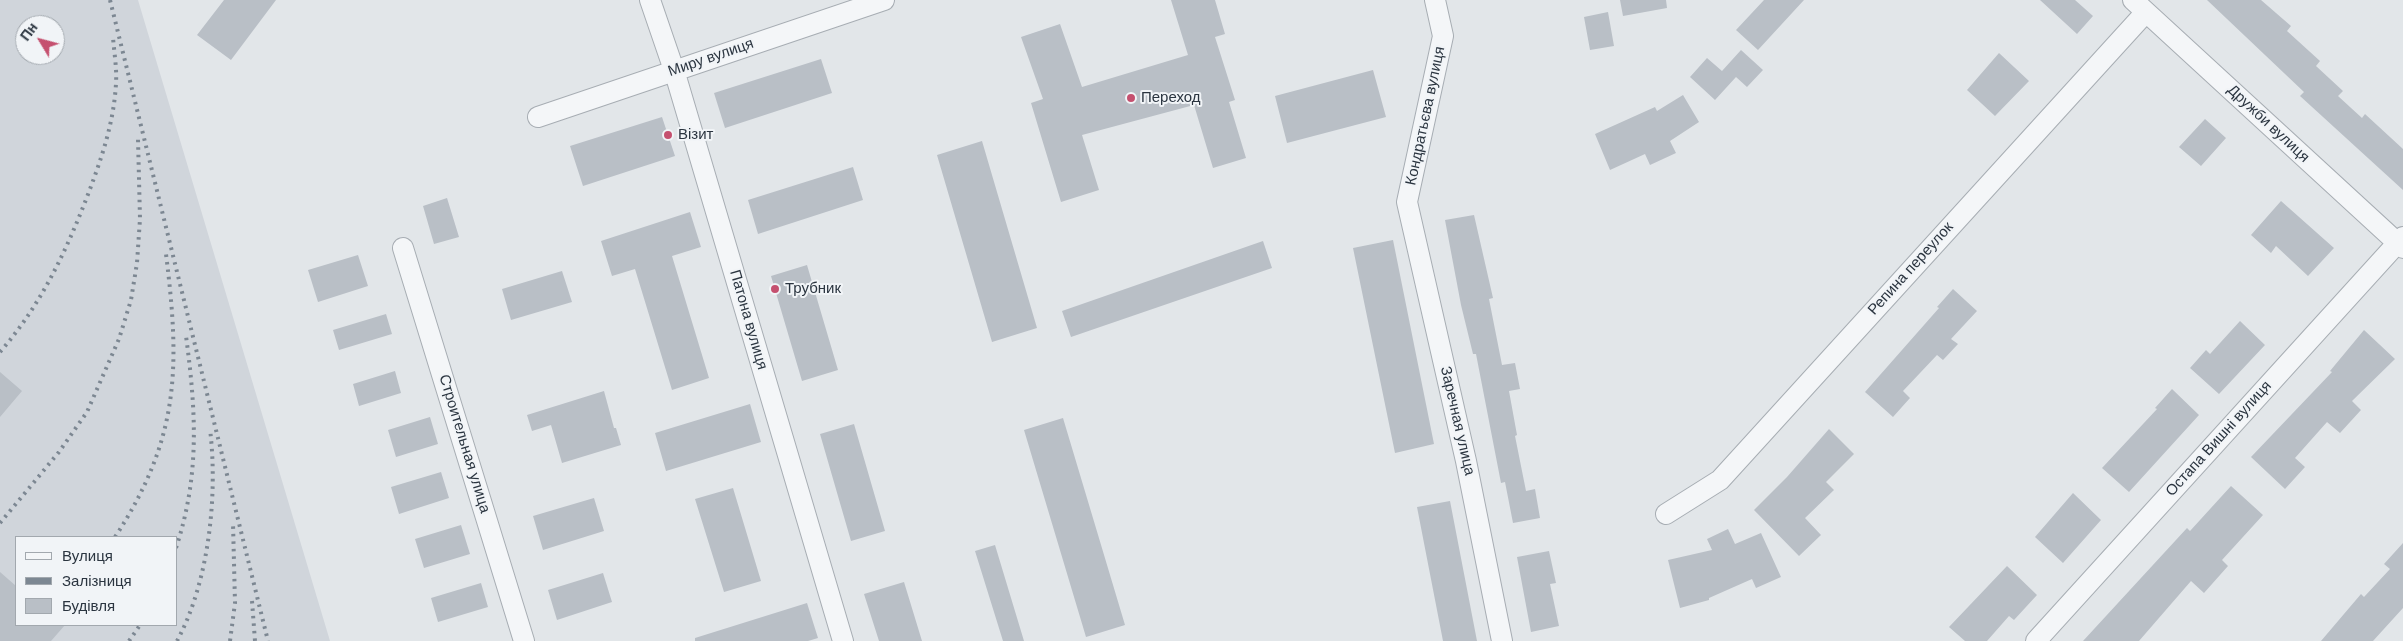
<!DOCTYPE html>
<meta charset="utf-8">
<style>
body{margin:0}
#map{position:relative;width:2403px;height:641px;overflow:hidden;background:#e2e6e9;font-family:"DM Sans",sans-serif}
canvas{display:block}
.legend{position:absolute;left:15px;top:536px;width:162px;height:90px;box-sizing:border-box;background:#f1f4f7;border:1px solid #a2a8ae;margin:0;padding:6px 9px;list-style:none;font-size:15px;color:#2b3540}
.legend li{display:flex;align-items:center;gap:10px;height:25px}
.legend b{width:25px;border:1px solid #a2a8ae}
.north{position:absolute;left:15px;top:15px;width:50px;height:50px;box-sizing:border-box;background:#f1f4f7;border:1px solid #a2a8ae;border-radius:50%;rotate:307deg;font-size:14px;font-weight:700;line-height:20px;text-align:center;color:#2b3540}
.north::after{content:'';display:block;margin:auto;width:18px;height:22px;background:#c5506f;clip-path:polygon(50% 0,100% 100%,50% 72%,0 100%)}
</style>
<div id="map">
<canvas width="2403" height="641"></canvas>
<ul class="legend">
<li><b style="height:6px;background:#f4f6f8"></b>Вулиця</li>
<li><b style="height:6px;background:#7c8792"></b>Залізниця</li>
<li><b style="height:14px;background:#b9bfc6"></b>Будівля</li>
</ul>
<div class="north">Пн</div>
</div>
<script>
const context = document.querySelector('canvas').getContext('2d');
context.lineJoin = 'round';
function paint(path, color) { context.fillStyle = color; context.fill(path, 'evenodd'); }
function strokePath(path, color, width, dash) { context.strokeStyle = color; context.lineWidth = width; context.lineCap = dash ? 'butt' : 'round'; context.setLineDash(dash || []); context.stroke(path); }
function write(font, color, halo, rows, align = 'center') {
  context.font = font + ' "DM Sans",sans-serif'; context.lineWidth = 4; context.setLineDash([]); context.textBaseline = 'middle'; context.strokeStyle = halo; context.fillStyle = color; for (const [text, x, y, turn = 0] of rows) {
    context.save(); context.translate(x, y); context.rotate((+turn || 0) * Math.PI / 180); context.textAlign = isNaN(turn) ? turn : align; if (halo) context.strokeText(text, 0, 0); context.fillText(text, 0, 0); context.restore();
  }
}
paint(new Path2D(`
 M0,0H138L330,641H0ZM25,25H55V55H25ZM16,537H176V625H16Z`), '#d0d5db');
paint(new Path2D(`
 M224,0H276L231,60L197,35Z
 M1171,0H1215L1225,34L1215,37L1235,100L1229,102L1246,158L1213,168L1194,105L1082,135L1099,190L1061,202L1031,103L1043,99L1021,37L1060,24L1082,87L1188,55Z
 M1620,0H1666L1667,8L1623,16Z
 M1764,0H1804L1758,50L1736,30Z
 M2040,0H2075L2093,16L2077,34Z
 M2207,0H2261L2291,26L2287,31L2320,61L2316,66L2343,91L2338,96L2362,118L2365,114L2403,149V190L2300,96L2304,92Z
 M1608,12L1614,46L1590,50L1584,17Z
 M1741,50L1763,70L1747,87L1736,77L1715,100L1690,77L1707,58L1722,71Z
 M1999,53L2029,81L1995,116L1967,90Z
 M821,59L832,93L725,128L714,93Z
 M1373,70L1386,117L1287,143L1275,96Z
 M1683,95L1699,122L1670,141L1676,153L1650,165L1645,154L1610,170L1595,134L1655,107L1657,111Z
 M662,117L675,156L583,186L570,146Z
 M2205,119L2226,138L2201,166L2179,147Z
 M982,141L1037,328L992,342L937,155Z
 M853,167L863,200L758,234L748,200Z
 M447,198L459,237L434,244L423,206Z
 M2281,201L2334,248L2308,276L2276,246L2271,253L2251,235Z
 M690,212L701,247L672,256L709,378L672,390L635,269L612,276L601,241Z
 M1474,215L1493,298L1489,299L1502,365L1515,363L1520,389L1509,391L1517,435L1515,436L1526,491L1535,489L1540,518L1513,523L1505,482L1501,483L1476,354H1473L1461,305L1445,220Z
 M1393,240L1434,444L1395,453L1353,248Z
 M1263,241L1272,268L1071,337L1062,311Z
 M358,255L368,286L318,302L308,270Z
 M807,265L838,370L802,381L771,276Z
 M562,271L572,302L511,320L502,289Z
 M1953,289L1977,311L1951,339L1958,344L1943,360L1937,355L1903,391L1910,398L1893,417L1865,392L1939,308L1937,307Z
 M386,314L392,334L339,350L333,330Z
 M2240,321L2265,345L2219,394L2190,368L2206,350L2210,354Z
 M2364,330L2395,359L2352,401L2361,410L2340,433L2327,422L2295,458L2305,467L2285,489L2251,457L2332,372L2330,371Z
 M395,371L401,393L359,406L353,384Z
 M0,372L22,391L0,417Z
 M2172,389L2199,415L2129,492L2102,468L2157,409L2155,408Z
 M604,391L614,428H616L621,445L562,463L551,425L532,431L527,415Z
 M750,404L761,442L666,471L655,433Z
 M430,417L438,444L396,457L388,430Z
 M1063,418L1125,625L1086,637L1024,430Z
 M854,424L885,531L851,541L820,434Z
 M1829,429L1854,454L1826,482L1834,490L1805,518L1821,535L1799,556L1754,510L1787,477Z
 M441,472L449,498L399,514L391,487Z
 M2231,486L2263,515L2222,560L2228,566L2204,593L2191,581L2139,641H2083L2187,528L2190,531Z
 M733,488L761,581L724,592L695,499Z
 M2073,493L2101,520L2063,563L2035,537Z
 M594,498L604,531L543,550L533,516Z
 M1450,501L1477,641H1443L1417,507Z
 M461,525L470,554L424,568L415,539Z
 M1728,529L1735,544L1761,533L1781,577L1756,588L1752,579L1709,598V600L1680,608L1668,560L1712,550L1707,539Z
 M2403,543V608L2373,641H2321L2361,594L2364,597L2390,569L2384,564Z
 M995,545L1024,641H1003L975,551Z
 M1549,551L1556,583L1550,584L1559,626L1531,632L1517,557Z
 M2007,566L2037,595L2014,620L2009,616L1987,641H1965L1949,627Z
 M0,572L16,586V625H65L51,641H0Z
 M603,573L612,602L557,620L548,590Z
 M904,582L922,641H879L864,594Z
 M481,583L488,607L438,622L431,598Z
 M807,603L818,638L808,641H695V638Z`), '#b9bfc6');
const minor = new Path2D(`
 M650,0L674,70L843,641
 M1435,0L1443,36L1407,202L1466,461L1502,641
 M2133,0L2403,248
 M538,117L884,0
 M403,248L524,641
 M1666,514L1720,480L2146,12
 M2036,641L2403,237`);
strokePath(minor, '#a7adb3', 22);
strokePath(minor, '#f4f6f8', 20);
strokePath(new Path2D(`
 M110,0L268,641
 M0,352C40,306 65,254 87,197C101,160 114,123 116,83C117,68 114,52 113,37
 M0,523L59,452L87,412L119,339L131,300L137,263L140,219L138,139
 M115,537C180,438 180,367 166,254
 M176,548C200,475 196,411 186,336
 M252,601L255,641
 M129,641L140,625
 M177,641C209,582 218,495 210,429
 M230,641L235,603L233,523`), '#7c8792', 4, [2.5, 5]);
for (const [x, y, r, color] of [
 [1131,98,5,"#c5506f"],
 [668,135,5,"#c5506f"],
 [775,289,5,"#c5506f"]
]) { const dot = new Path2D(); dot.arc(x, y, r, 0, 2 * Math.PI); context.fillStyle = color; context.fill(dot); strokePath(dot, '#f1f4f7', 2); }
write('15px', '#2b3540', '#f1f4f7', [
 ["Миру вулиця",711,58,-19],
 ["Кондратьєва вулиця",1426,116,-78],
 ["Дружби вулиця",2268,124,43],
 ["Репина переулок",1911,269,-48],
 ["Патона вулиця",748,320,74],
 ["Заречная улица",1457,421,77],
 ["Остапа Вишні вулиця",2219,439,-48],
 ["Строительная улица",464,444,73]
]);
write('15px', '#2b3540', '#f1f4f7', [
 ["Переход",1141,98],
 ["Візит",678,135],
 ["Трубник",785,289]
], 'left');
</script>
